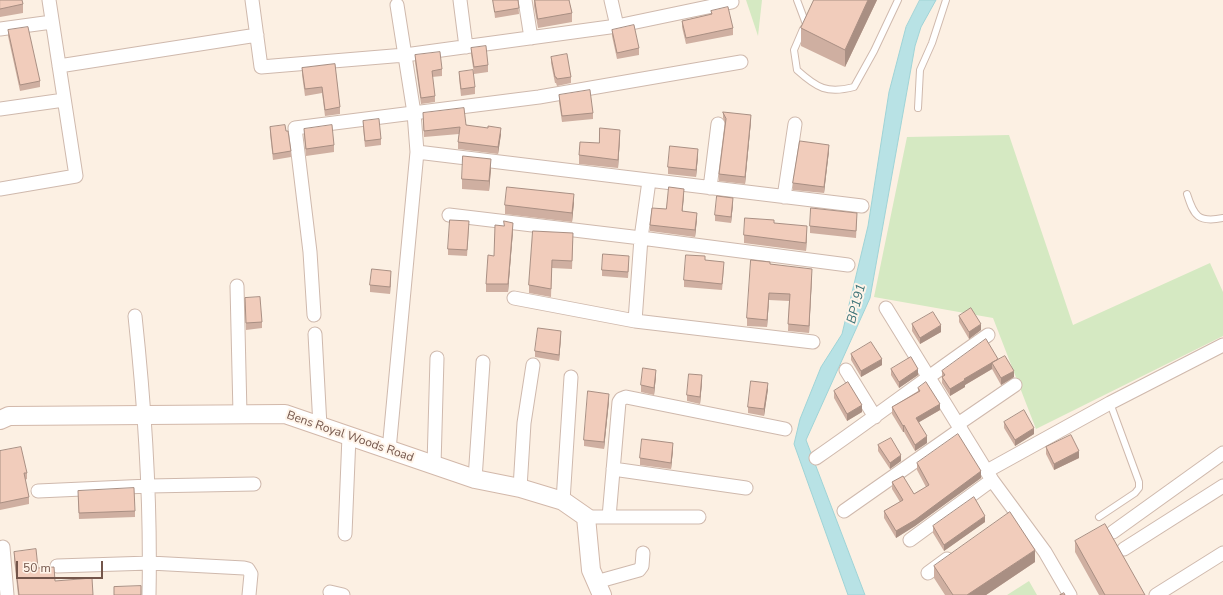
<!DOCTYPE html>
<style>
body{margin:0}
#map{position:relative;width:1223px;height:595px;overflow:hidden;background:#fcf0e3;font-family:"Nunito Sans",sans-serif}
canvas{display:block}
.scale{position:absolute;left:16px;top:561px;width:87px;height:18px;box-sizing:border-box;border:2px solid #73554a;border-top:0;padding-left:5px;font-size:12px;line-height:14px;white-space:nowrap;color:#73554a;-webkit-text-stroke:3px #fff4e9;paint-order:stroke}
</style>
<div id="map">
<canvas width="1223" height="595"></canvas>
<div class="scale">50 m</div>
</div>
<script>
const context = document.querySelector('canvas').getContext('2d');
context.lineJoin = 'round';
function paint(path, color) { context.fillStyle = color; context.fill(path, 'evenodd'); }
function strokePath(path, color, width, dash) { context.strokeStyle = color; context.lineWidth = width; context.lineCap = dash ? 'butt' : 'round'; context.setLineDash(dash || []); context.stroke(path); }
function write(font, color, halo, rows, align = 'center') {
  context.font = font + ' "Nunito Sans",sans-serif'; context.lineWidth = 4; context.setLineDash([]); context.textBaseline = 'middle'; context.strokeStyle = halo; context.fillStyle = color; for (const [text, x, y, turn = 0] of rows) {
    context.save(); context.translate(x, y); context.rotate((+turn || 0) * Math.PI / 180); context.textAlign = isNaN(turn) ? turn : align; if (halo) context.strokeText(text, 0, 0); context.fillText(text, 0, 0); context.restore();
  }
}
paint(new Path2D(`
 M746,0H762L758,36Z
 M1009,135L1073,325L1210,263L1223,292V336L1036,429L993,318L874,297L907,137Z
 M1029,581L1037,595H1007Z`), '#d5e9c2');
const water = new Path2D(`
 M920,0H936L921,27L915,46L870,298L806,440L865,595H848L794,444L800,419L821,367L842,334L868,226L889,92L906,27Z`);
paint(water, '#b8e2e5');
strokePath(water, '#9fd3d6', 1);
const lane = new Path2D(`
 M797,0L806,24
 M803,29L794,50L797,70C817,88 827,94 854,87L874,51L898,0
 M918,108L920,70L932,43L946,0
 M1187,194C1194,216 1198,223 1223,218
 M1099,517L1135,493L1139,488V482L1110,403`);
const street = new Path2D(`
 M252,0L261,67L405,55L617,26L732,2
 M460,0L466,47
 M525,0L531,38
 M611,0L617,26
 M0,29L52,22
 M59,66L257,35
 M0,109L64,100
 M417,152L862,206
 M710,188L718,124
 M0,189L76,176L49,0
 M784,197L795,124
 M449,215L641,238L848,265
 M237,286L240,414
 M514,298L635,321L813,342
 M886,308L992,480L1045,552L1070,595
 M314,315L310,252L295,128L539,97L741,62
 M135,316C145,409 151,501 149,595
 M635,321L641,238L649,181
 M315,334L320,426
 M846,370L875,417
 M958,424L1015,385
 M389,450L417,152L414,113L397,5
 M816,458C874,418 930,375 988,335
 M434,465L437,358
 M613,469L746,488
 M987,471L1110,403L1223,345
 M475,479L483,362
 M520,488L524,423L533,365
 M38,491L149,486L254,484
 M563,501L571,377
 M844,511L961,429
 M586,517H609L619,402L621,399L626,397L785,429
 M609,517H699
 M1113,532L1223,453
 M345,534L349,436
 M910,540L992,480
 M0,549L3,547L7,595
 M1124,549L1223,486
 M57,566L150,563L244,568L248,569L251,574L249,595
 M928,573L947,559
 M596,582L639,570L642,566L643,553
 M330,592L343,595
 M1156,595L1223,553`);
const secondary = new Path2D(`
 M0,420L9,416L285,414L475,479L520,488L563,501L586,517L591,570L602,595`);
strokePath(lane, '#cfb9ad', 8);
strokePath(street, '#cfb9ad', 15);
strokePath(secondary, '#d2b8aa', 20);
strokePath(lane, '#fff', 6);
strokePath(street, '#fff', 13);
strokePath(secondary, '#fff', 18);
paint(new Path2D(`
 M0,0L23,4V13L0,17Z
 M493,0H518L519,14L495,18Z
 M534,0H569L572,13V22L538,28L534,6Z
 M814,0H877L845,67L801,46V28Z
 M711,11L733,28V35L686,44L682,27V21L711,14Z
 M8,30L40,81V87L20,91L8,36Z
 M612,30L639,48V55L617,59L612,36Z
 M471,48L488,65V72L474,74L471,54Z
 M415,55L442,69V76L432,77L435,96V102L421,104L415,62Z
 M551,57L571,77V83L557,86L556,83H555L551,63Z
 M335,64L340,107V114L325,116L322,93L305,96L302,75V68Z
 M459,72L475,87V94L461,96L459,78Z
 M559,95L593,113V119L562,122L559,102Z
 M723,112L751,121L745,184L719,181V174L725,123L723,118Z
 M423,113L501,134L498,154L458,149V142L459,134L424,137L423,120Z
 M363,121L381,139V145L365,147L363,127Z
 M270,127L286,131L291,151V157L273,160L270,134Z
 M304,129L334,145V152L306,156L304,136Z
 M620,138L618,168L579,164V155L599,143Z
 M829,151L824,193L793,190V183Z
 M698,156L696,177L668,174V167Z
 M491,169L489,191L462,189V179Z
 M684,195L682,211L697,219L695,237L650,231V225L666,209Z
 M574,202L572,222L505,214V205Z
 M733,204L731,223L715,221V215Z
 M857,219L856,238L810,233V226Z
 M774,223L807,234L806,251L744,243V235Z
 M504,226L513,231L508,292H486V284L494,256Z
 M469,227L467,256L448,255V249Z
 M533,231L573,241L572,269L552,268L551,297L529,293V285Z
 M705,260L724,268L722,290L684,287V280Z
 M629,263L628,278L602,276V270Z
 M770,264L812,276L809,333L788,331L789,301L769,300L767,327L747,326V318Z
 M391,277L390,294L370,292V285Z
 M245,298L262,322V328L246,330Z
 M959,316L981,330L969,339L959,322Z
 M912,324L941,332L920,344L912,331Z
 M561,337L559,361L535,357V351Z
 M851,354L882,365L861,377L851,360Z
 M998,359L1014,377L1001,385L992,369L965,385V387L950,396L942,383V371Z
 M891,369L918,375L899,388L891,375Z
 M656,376L654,395L641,392V385Z
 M702,382L700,404L687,401V395Z
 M918,388L940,410L919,422L927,443L915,451L904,432H903L892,414V407L918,391Z
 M768,389L764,416L748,413V407Z
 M834,391L862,412L847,421L834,398Z
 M609,401L604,449L584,446V440Z
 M1004,422L1034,434L1015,446L1004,428Z
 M878,445L901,461L890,469L878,451Z
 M1046,447L1079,458L1054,470L1046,454Z
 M673,450L671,469L640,465V458Z
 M0,451L27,473V479L25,480L29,497V504L0,510Z
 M917,463L981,478L915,526L896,538L884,518V511L900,502L892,489V482L914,494L926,487L917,470Z
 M78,497L135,511V517L79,519Z
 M985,522L944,551L933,533V526Z
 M1075,541L1145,595H1099L1075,552Z
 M14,552L55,581L93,595H18L14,559Z
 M1035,562L986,595H945L934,578V566Z`), '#cfafa1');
paint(new Path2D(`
 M868,0H877L845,67V50Z
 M751,115V121L745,184V177Z
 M501,128V134L498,154V147Z
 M620,130V138L618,168V160Z
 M829,145V151L824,193V187Z
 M698,149V156L696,177V170Z
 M491,159V169L489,191V181Z
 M684,189V195L682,218V211Z
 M574,194V202L572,222V213Z
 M733,198V204L731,223V217Z
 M697,213V219L695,237V230Z
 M513,223V231L508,292V284Z
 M807,226V234L806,251V243Z
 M812,269V276L809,333V326Z
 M391,271V277L390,294V287Z
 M769,293V300L767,327V320Z
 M981,324V330L969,339V332Z
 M941,325V332L920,344V338Z
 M561,331V337L559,361V355Z
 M882,359V365L861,377V371Z
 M998,359L992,363V369L965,385V387L950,396V389L964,379Z
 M918,369V375L899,388V382Z
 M656,370V376L654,395V388Z
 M1014,371V377L1001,385V378Z
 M702,375V382L700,404V397Z
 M768,383V389L764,416V409Z
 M609,394V401L604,449V442Z
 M940,404V410L916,424V418Z
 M862,405V412L847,421V414Z
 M904,425V432H903V426Z
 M1034,428V434L1015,446V440Z
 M927,436V443L915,451V445Z
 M673,443V450L671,469V463Z
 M1079,451V458L1054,470V464Z
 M901,455V461L890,469V463Z
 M981,471V478L915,526L896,538V531Z
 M985,516V522L944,551V545Z
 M1035,550V562L986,595H967Z`), '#a98f83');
const building = new Path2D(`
 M0,0H22L23,4L0,9Z
 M493,0H518L519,8L495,12Z
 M535,0H569L572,13L538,19Z
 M814,0H868L845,50L801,28Z
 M728,7L733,28L686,38L682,21L712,14L711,11Z
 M634,25L639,48L617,53L612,30Z
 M28,27L40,81L20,85L8,30Z
 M486,46L488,65L474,67L471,48Z
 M440,52L442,69L432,71L435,96L421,98L415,55Z
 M567,54L571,77L557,79L556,77H555L551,57Z
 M335,64L340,107L325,110L322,87L305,89L302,68Z
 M473,70L475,87L461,89L459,72Z
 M590,90L593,113L562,116L559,95Z
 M464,108L466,125L488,128V126L501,128L498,147L458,142L460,127L424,131L423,113Z
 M723,112L751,115L745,177L719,174L726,119Z
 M379,119L381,139L365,141L363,121Z
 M285,125L286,131H288L291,151L273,154L270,127Z
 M332,125L334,145L306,149L304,129Z
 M600,128L620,130L618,160L579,155L580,142L599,143Z
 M800,141L829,145L824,187L793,183Z
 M670,146L698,149L696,170L668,167Z
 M463,156L491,159L489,181L462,179Z
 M507,187L574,194L572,213L505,205Z
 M669,187L684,189L682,211L697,213L695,230L650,225L652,208L666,209Z
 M717,196L733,198L731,217L715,215Z
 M811,208L857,213L856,231L810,226Z
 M745,218L774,220V223L807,226L806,243L744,235Z
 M450,220L469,221L467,250L448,249Z
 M504,221L513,223L508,284H486L488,255L494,256L495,225L504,226Z
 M533,231L573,233L572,261L552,260L551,289L529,285Z
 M603,254L629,256L628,272L602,270Z
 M686,255L705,256V260L724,262L722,284L684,280Z
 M751,260L770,262V264L812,269L809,326L788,324L790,294L769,293L767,320L747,318Z
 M372,269L391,271L390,287L370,285Z
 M260,297L262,322L246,323L245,298Z
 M971,308L981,324L969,332L959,316Z
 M933,312L941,325L920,338L912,324Z
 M538,328L561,331L559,355L535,351Z
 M986,339L998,359L964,379L965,380L950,389L942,377L945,375L942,371Z
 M871,342L882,359L861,371L851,354Z
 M1005,356L1014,371L1001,378L992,363Z
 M911,357L918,369L899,382L891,369Z
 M643,368L656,370L654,388L641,385Z
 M689,374L702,375L700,397L687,395Z
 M751,381L768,383L764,409L748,407Z
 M848,382L862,405L847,414L834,391Z
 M926,382L940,404L916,418L927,436L915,445L904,425L903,426L892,407L920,391L918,388Z
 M588,391L609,394L604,442L584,440Z
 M1024,410L1034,428L1015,440L1004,422Z
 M958,434L981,471L915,520L896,531L884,511L903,500L892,482L903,476L914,494L929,485L917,463Z
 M1071,435L1079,451L1054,464L1046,447Z
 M891,438L901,455L890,463L878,445Z
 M642,439L673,443L671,463L640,458Z
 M21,447L27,473H24L29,497L0,503V451Z
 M134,488L135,511L79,513L78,491Z
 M974,497L985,516L944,545L933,526Z
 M1010,512L1035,550L967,595H953L934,566Z
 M1105,524L1145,595H1105L1075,541Z
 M36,549L38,568L54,567L55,581L92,578L93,595H19L14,552Z
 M141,586V595H114V587Z
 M1064,593L1065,595H1060Z`);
paint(building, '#f1ccbb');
strokePath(building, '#a98f83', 1);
write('12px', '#73554a', '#fff4e9', [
 ["Bens Royal Woods Road",350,437,19]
]);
write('italic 13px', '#3e7478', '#fff4e9', [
 ["BP191",857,304,-75]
]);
</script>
